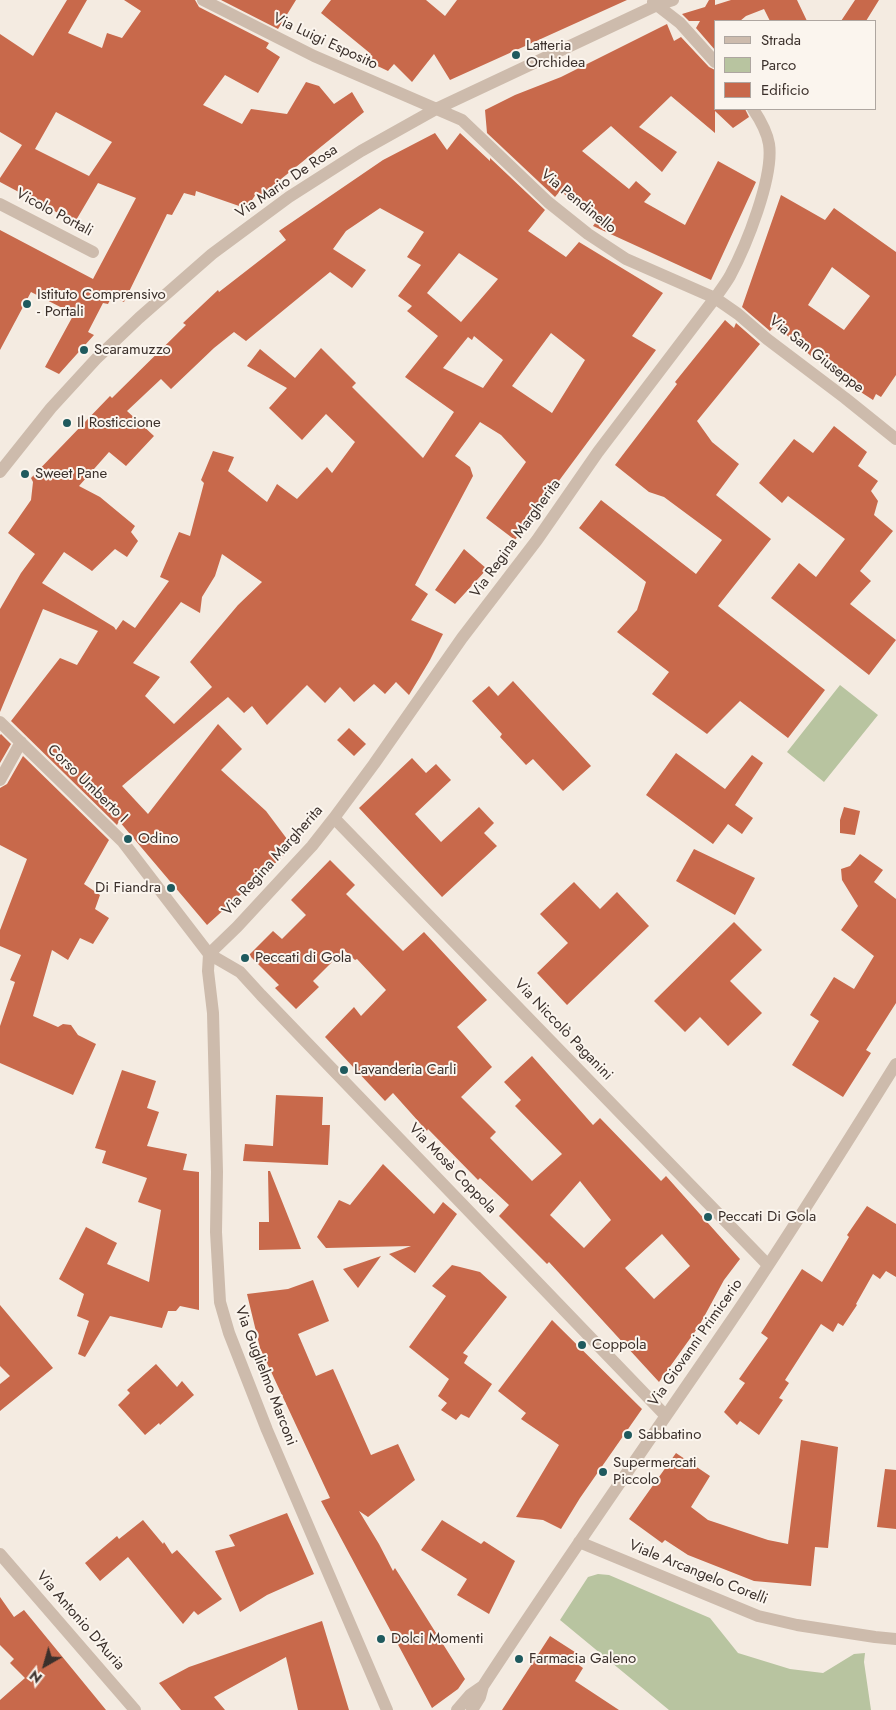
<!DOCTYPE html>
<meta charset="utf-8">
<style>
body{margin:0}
#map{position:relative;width:896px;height:1710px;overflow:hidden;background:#f4ebe1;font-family:Jost,sans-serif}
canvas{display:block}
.legend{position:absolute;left:714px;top:20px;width:162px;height:90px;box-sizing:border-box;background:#fbf5ee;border:1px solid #aea6a0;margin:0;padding:6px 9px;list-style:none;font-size:15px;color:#3b302b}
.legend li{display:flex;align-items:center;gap:10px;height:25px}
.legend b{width:25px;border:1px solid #aea6a0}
.north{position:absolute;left:20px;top:1640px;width:50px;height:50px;-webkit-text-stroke:4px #fbf5ee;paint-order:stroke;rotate:218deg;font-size:14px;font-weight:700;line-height:20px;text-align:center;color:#3b302b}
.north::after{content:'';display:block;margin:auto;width:18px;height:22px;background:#3b302b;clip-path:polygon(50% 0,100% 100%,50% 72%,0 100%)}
</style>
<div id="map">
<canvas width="896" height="1710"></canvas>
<ul class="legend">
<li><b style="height:6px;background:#cdbbac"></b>Strada</li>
<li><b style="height:14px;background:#b8c4a0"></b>Parco</li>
<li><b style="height:14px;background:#c8694b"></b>Edificio</li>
</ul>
<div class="north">N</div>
</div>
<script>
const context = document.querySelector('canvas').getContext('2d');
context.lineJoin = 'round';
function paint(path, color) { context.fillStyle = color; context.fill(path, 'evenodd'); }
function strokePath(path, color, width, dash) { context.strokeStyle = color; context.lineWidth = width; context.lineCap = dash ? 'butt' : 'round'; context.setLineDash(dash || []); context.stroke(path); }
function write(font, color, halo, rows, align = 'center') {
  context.font = font + ' Jost,sans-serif'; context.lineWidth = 4; context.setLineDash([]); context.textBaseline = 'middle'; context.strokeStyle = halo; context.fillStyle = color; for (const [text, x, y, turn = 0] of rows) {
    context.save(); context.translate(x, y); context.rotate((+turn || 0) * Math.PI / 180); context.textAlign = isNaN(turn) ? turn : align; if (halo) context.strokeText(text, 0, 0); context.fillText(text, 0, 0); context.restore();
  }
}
paint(new Path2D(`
 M840,685L878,715L824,782L787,752Z
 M598,1574L609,1575L710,1618L738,1653L790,1669L823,1673L854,1654L865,1653L864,1662L871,1710H669L560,1620L588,1577Z`), '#b8c4a0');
paint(new Path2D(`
 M67,0H87L68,33L102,48L107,33L122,38L141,11L124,0H195L199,7L269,43L266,48L280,57L258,93L225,75L203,105L242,124L251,109L287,114L306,82L319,86L334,104L352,92L364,112L260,196L256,194L250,203L242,207L196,191L195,196L184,193L172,215L167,214L124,302L112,296L108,304L103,303L88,332L94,335L59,374L45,367L74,314L31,292L0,350V230L93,279L136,198L98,183L75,222L0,182V178L22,145L0,132V34L33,56ZM56,112L112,142L89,176L35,149Z
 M221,0H296L278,29Z
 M331,0H426L445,16L457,0H627L450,80L434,54L412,82L394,64L388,71L367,61L371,54L321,13Z
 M709,0H715V5L731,0H797L807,21H770L764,9L746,16L740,21H715V50L696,28L700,21H689L682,14L705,7Z
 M855,0H879L866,21H841Z
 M667,24L674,41L681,37L709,67L715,70V109H745L749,117L733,128L715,111V133L671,96L639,127L677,152L662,172L611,126L582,151L629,189L636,181L651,194L644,202L685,225L718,161L756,182L711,280L593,226L598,219L560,191L555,197L487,133L485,110L515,95L561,77Z
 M435,133L447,150L460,133L490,161V158L545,210L528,231L566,257L579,242L663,293L632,336L656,350L515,540L486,518L526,462L501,435L480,422L455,456L470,467L473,476L415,585L428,594L411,620L443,634L430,660L409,695L396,682L385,694L374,684L354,702L340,687L325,703L307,685L267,725L252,706L244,713L228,697L122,786L148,814L218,724L242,749L221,770L266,811L293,847L207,925L119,821L117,825L11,721L60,658L77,665L98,631L43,609L0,712V609L21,573L35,554L8,533L31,500L33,482L31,478L110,396L112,398L186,325L183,323L218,290L219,292L286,240L279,231L383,160ZM380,208L424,232L407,257L421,265L398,296L412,306L407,311L438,336L405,377L454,412L423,458L352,387L356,383L321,348L295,378L260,349L247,366L287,388L269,408L302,440L326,414L355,442L332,473L327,467L297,499L277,484L267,502L228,471L234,457L213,451L201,480L204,483L190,536L179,532L160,577L169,581L135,628L123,620L116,630L114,627L42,583L64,552L92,571L115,549L127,557L138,541L131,532L135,526L100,497L79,486L109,452L126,466L154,436L127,411L161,379L171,389L214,348L234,332L246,341L330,272L352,288L366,270L333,249L346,231ZM459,253L498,279L461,322L427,293ZM551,333L585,360L552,413L512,386ZM474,336L503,360L483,388L443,368L468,337L472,340ZM222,554L262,582L238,605L190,662L212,687L174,724L145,696L160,677L133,663L181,602L200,613L202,597L215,576Z
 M781,195L825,220L834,208L896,252V375L881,397L876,394L873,400L853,387L814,352L811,356L775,325L770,331L742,307ZM832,267L870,296L844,330L808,305Z
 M725,320L734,328L736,323L760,344L697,421L712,442L739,464L716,495L771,539L718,606L825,690L788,738L740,701L707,734L652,694L669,672L617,632L637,610L646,582L579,528L601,500L696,574L722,540L664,497L649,492L615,465L677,384L675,382Z
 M834,426L867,452L858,466L878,481L871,491L878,501L874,515L893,531L860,571L871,581L850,604L896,640L869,675L771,598L799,563L816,577L845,539L788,496L782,503L759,483L794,439L813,453Z
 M464,549L487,569L455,604L435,590Z
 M513,681L591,766L563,791L533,759L526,765L500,737L502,734L472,701L489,686L498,696Z
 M349,728L366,744L354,756L337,740Z
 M1,734L11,744L0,763V735Z
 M676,753L725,789L752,755L763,763L735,805L753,818L742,834L728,824L713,844L646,795Z
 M23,756L109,840L84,884L100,895L95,909L109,918L93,944L80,938L68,960L52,950L33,1016L58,1027L63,1024L71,1025L78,1035L96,1044L73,1095L0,1063V1026L15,982L10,980L21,955L0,946V930L27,859L0,845V788L7,784Z
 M412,758L426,773L436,764L451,780L415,814L441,842L479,807L494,823L484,833L497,846L442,897L359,808Z
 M844,807L860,811L855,835L840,833V820Z
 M694,849L755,878L735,915L676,881Z
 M860,854L883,870L874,882L896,899V1003L866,1050L871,1053L843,1097L792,1065L819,1021L810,1015L834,977L854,989L874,956L841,930L858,906L842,880L841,869L850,866Z
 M330,860L355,885L346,894L403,951L424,932L487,1000L457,1027L492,1067L461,1097L496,1132L490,1138L532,1181L562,1154L515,1106L521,1100L504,1082L532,1056L593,1125L600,1118L661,1181L666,1176L740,1259L724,1280L699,1326L659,1382L549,1262L547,1264L499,1216L509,1205L480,1178L478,1180L428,1129L427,1131L393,1093L385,1101L325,1037L354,1007L361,1016L386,990L357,959L355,960L344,950L313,981L319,987L296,1009L275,988L279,985L249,955L273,931L282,939L306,915L291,900ZM580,1181L611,1220L584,1248L550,1215ZM662,1234L690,1266L654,1299L625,1268Z
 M574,882L600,909L617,892L649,926L567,1005L537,973L568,943L540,914Z
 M734,922L762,950L730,981L762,1013L728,1046L700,1017L685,1032L654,1001Z
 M122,1070L156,1081L147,1108L159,1112L147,1146L187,1154L183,1170L199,1172V1310L180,1306L176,1311H168L162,1328L110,1316L85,1357L78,1354L89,1321L77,1316L84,1294L59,1279L86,1227L117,1243L107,1264L149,1282L161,1210L138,1202L147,1178L102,1163L106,1151L95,1148Z
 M276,1095L323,1097L322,1125H330L328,1165L243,1161L245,1144L273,1146Z
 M383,1164L434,1214L443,1202L457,1214L415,1273L389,1254L411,1246L326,1248L317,1237L339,1200L350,1205Z
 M268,1171H270L301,1249L259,1250V1222H269Z
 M867,1206L896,1224V1277L886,1271L880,1279L873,1274L856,1304L857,1305L843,1326L838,1323L833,1332L821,1324L785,1380L789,1383L779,1398L783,1400L759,1435L740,1421L737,1425L724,1412L745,1383L739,1379L768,1338L761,1333L802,1269L822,1282L849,1237L847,1235Z
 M381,1256L358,1288L343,1269Z
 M452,1265L480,1272L507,1297L463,1353L468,1356L464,1363L492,1384L469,1418L461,1414L456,1420L441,1410L447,1403L438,1396L449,1379L409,1347L446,1296L432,1286Z
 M313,1280L329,1321L298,1334L316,1376L333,1369L371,1455L398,1444L415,1480L368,1517L359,1511L379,1544L393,1571L395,1568L465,1679L458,1689L432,1708L321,1501L330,1498L260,1348L247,1294L288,1289Z
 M0,1305L53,1368L0,1411V1384L10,1376L0,1366Z
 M552,1320L642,1409L580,1498L561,1529L543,1520L516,1517L559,1445L521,1419L526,1413L498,1391Z
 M156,1364L177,1387L182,1381L194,1395L160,1425L159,1423L145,1435L118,1405L130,1393L127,1390Z
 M801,1440L838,1447L828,1548L815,1547L811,1586L754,1581L688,1555L665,1540L662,1543L629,1519L676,1453L710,1476L691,1507L708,1520L768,1540L788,1544Z
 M885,1469L896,1470V1529L877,1527Z
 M287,1513L314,1574L267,1595L240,1612L215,1551L235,1546L229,1535Z
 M143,1520L163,1544L164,1542L172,1554L177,1550L222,1599L198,1615L194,1611L183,1624L128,1557L100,1581L85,1563L117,1536L119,1539Z
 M442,1520L481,1544L484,1541L515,1561L489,1614L457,1595L467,1579L421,1550Z
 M0,1597L14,1617L24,1610L106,1710H0V1700L25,1678L10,1663L14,1659L0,1645Z
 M322,1621L349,1710H298L286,1657L214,1697L225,1710H181L159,1683L189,1667Z
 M550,1636L578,1654L573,1661L583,1668L575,1681L619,1710H502Z`), '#c8694b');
strokePath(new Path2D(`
 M203,0L314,56L462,120L548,202L588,234L626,259L715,298L738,314L767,339L845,398L896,439
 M653,2L680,23L715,62
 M0,204L93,252
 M0,472L51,408L96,359L139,318L212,254L289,197L361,151L436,109L657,5L673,0
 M0,722L123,842L209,954L208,971L213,1013L217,1172L216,1232L220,1302L229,1333L267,1430L387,1710
 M0,780L21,742
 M334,818L768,1265
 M665,1415L261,995L240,972L209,954L237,927L312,846L334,818L374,764L462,638L537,540L598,452L715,298C720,291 726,283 730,276C746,246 774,177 769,144C767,132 759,118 753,109
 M579,1542L758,1616L797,1625L875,1637L896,1639
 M0,1554L135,1710
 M457,1710L470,1695L483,1686
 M472,1710L480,1697L483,1686C562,1565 645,1447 727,1327C786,1241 841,1152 896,1064`), '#cdbbac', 12);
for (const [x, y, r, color] of [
 [516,55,5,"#1f5a5e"],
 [27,304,5,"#1f5a5e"],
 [84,350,5,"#1f5a5e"],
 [67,423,5,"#1f5a5e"],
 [25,474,5,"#1f5a5e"],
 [128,839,5,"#1f5a5e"],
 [171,888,5,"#1f5a5e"],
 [245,958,5,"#1f5a5e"],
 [344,1070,5,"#1f5a5e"],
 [708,1217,5,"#1f5a5e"],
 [582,1345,5,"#1f5a5e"],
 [628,1435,5,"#1f5a5e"],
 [603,1472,5,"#1f5a5e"],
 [381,1639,5,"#1f5a5e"],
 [519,1659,5,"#1f5a5e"]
]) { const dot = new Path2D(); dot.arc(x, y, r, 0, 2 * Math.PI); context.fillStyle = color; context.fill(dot); strokePath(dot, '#fbf5ee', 2); }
write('15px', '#3b302b', '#fbf5ee', [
 ["Via Luigi Esposito",325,42,25],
 ["Via Mario De Rosa",287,182,-34],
 ["Via Pendinello",578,202,39],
 ["Vicolo Portali",54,213,28],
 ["Via San Giuseppe",816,355,38],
 ["Via Regina Margherita",516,539,-54],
 ["Corso Umberto I",87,784,44],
 ["Via Regina Margherita",273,861,-48],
 ["Via Niccolò Paganini",563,1030,46],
 ["Via Mosè Coppola",452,1169,46],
 ["Via Giovanni Primicerio",696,1343,-55],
 ["Via Guglielmo Marconi",265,1376,69],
 ["Viale Arcangelo Corelli",698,1573,22],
 ["Via Antonio D'Auria",80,1621,49]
]);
write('15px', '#3b302b', '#fbf5ee', [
 ["Latteria",526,46],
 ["Orchidea",526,63],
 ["Istituto Comprensivo",37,295],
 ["- Portali",37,312],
 ["Scaramuzzo",94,350],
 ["Il Rosticcione",77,423],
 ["Sweet Pane",35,474],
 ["Odino",138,839],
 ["Di Fiandra",161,888,"right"],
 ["Peccati di Gola",255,958],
 ["Lavanderia Carli",354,1070],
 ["Peccati Di Gola",718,1217],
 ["Coppola",592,1345],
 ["Sabbatino",638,1435],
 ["Supermercati",613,1463],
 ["Piccolo",613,1480],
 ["Dolci Momenti",391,1639],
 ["Farmacia Galeno",529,1659]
], 'left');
</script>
